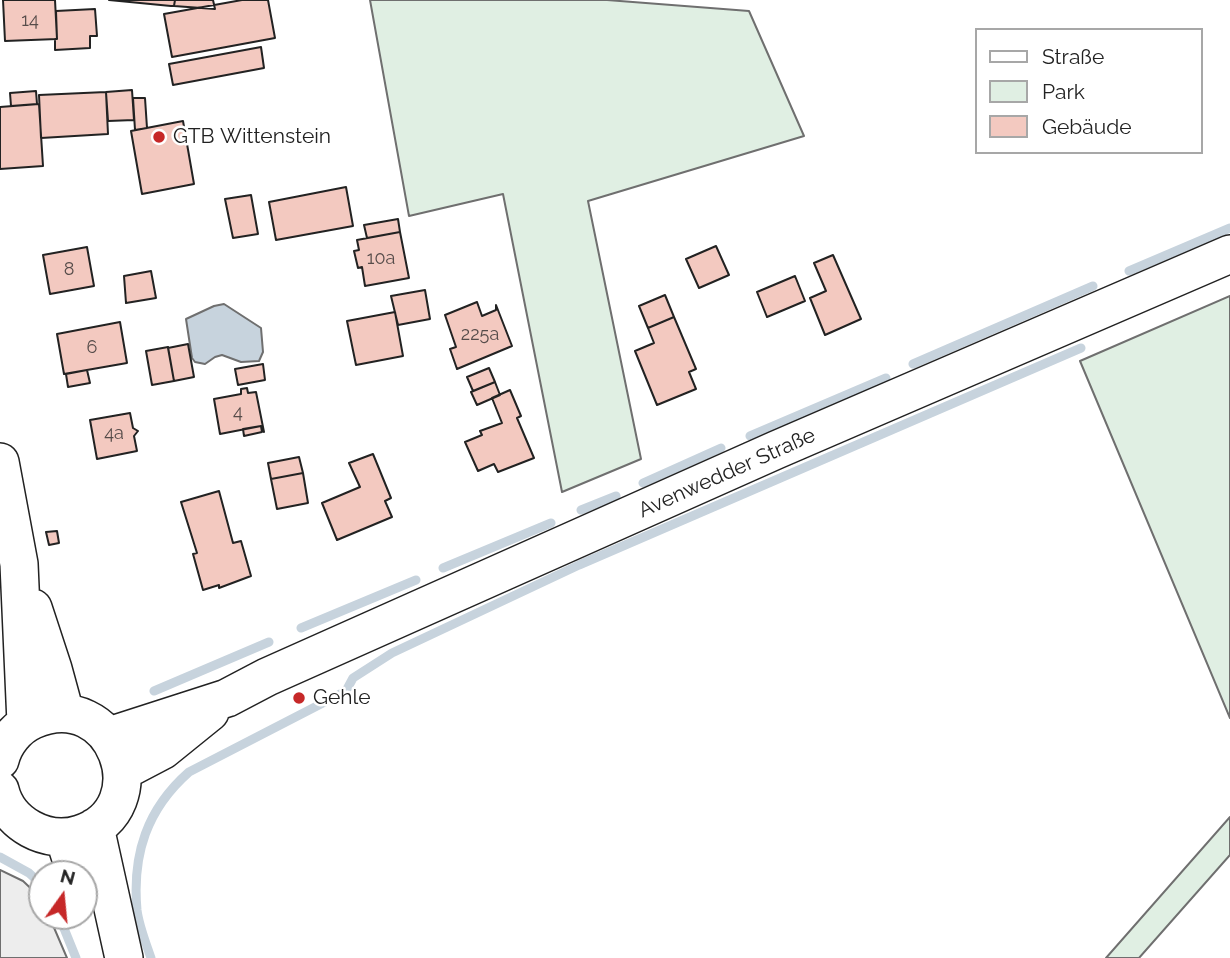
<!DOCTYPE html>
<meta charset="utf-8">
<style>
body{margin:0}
#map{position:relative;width:1230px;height:958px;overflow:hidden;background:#fff;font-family:Raleway,sans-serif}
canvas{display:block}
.legend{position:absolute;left:975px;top:28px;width:228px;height:126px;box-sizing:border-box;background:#fff;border:2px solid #a7a7a7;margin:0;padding:9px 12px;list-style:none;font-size:21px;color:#222}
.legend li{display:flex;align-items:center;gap:14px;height:35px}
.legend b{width:35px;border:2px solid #a7a7a7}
.north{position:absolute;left:28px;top:860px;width:70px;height:70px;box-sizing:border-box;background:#fff;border:2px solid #a7a7a7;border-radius:50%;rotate:15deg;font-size:19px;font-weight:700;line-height:28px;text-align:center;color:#222}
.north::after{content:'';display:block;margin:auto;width:24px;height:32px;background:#c62828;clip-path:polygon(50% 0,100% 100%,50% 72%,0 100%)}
</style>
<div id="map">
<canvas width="1230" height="958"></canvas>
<ul class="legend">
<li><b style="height:9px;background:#fff"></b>Straße</li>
<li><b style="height:19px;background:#e0efe3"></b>Park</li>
<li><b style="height:19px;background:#f3c9c0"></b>Gebäude</li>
</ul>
<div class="north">N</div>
</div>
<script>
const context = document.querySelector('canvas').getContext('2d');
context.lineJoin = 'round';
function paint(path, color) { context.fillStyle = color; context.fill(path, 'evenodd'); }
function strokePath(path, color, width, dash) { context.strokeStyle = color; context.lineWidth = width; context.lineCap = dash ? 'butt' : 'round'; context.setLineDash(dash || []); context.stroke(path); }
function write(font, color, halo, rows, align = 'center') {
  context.font = font + ' Raleway,sans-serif'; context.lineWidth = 5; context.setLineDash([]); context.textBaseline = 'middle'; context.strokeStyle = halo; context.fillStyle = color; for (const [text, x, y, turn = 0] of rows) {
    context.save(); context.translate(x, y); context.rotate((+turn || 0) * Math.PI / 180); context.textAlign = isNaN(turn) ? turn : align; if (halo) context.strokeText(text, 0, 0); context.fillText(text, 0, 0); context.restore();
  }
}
const green = new Path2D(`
 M370,0H607L749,11L804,136L588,201L641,459L562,492L503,194L409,216Z
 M1230,296V718L1080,361Z
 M1230,817V855L1139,958H1106Z`);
paint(green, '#e0efe3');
strokePath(green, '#6f6f6f', 2);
const parking = new Path2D(`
 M0,870L23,881L41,898L42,916H49L67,958H0Z`);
paint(parking, '#ededed');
strokePath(parking, '#6f6f6f', 2);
const water = new Path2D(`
 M224,304L261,328L263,352L259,361L241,362L222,355L215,357L205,364L195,362L192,358L186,319L214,306Z`);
paint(water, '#c7d3dd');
strokePath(water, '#6f6f6f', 2);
strokePath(new Path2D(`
 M1129,271L1230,228
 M913,364L1093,286
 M750,436L886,378
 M643,483L721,448
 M581,510L616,496
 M443,568L551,523
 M301,628L416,580
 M154,691L269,642
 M0,857L29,873L42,885
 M59,916L76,958
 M151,958C146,943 139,926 137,910C132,854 147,809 189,772L346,691L353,678L392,653L579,565L1081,348`), '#c7d3dd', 9);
const building = new Path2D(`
 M3,0H55L57,39L5,41Z
 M109,0H175L174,6H171Z
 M175,0H213L215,9L174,6Z
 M242,0H268L275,38L172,57L164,14Z
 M95,9L97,36H90V48L55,50V39H57L56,11Z
 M261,47L264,68L173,85L169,64Z
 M132,90L134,120L108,121L106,92Z
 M36,91L37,104L11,106L10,93Z
 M106,92L108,134L41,138L39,95Z
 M133,98H145L147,128L135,130Z
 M39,104L43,166L0,169V107Z
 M183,121L194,184L142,194L131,131Z
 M346,187L353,226L276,240L269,202Z
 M251,195L258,234L233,238L225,199Z
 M398,219L400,232L367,238L364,225Z
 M400,232L409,278L365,286L362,267L358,268L354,251L359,250L357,240Z
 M716,246L729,275L699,288L686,259Z
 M87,247L94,286L50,294L43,255Z
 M833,255L861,319L825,335L810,298L826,291L814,263Z
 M151,271L156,298L126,303L124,276Z
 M795,276L805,301L767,317L757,292Z
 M425,290L430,319L398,325L391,296Z
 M665,295L674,317L648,328L639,306Z
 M477,302L482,316L496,310V305L512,346L457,369L450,349L456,347L445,315Z
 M395,312L403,356L356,365L347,321Z
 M674,317L696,369L689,372L696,389L657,405L635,351L654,343L648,328Z
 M120,322L127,363L64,374L57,334Z
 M188,344L194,377L174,381L168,348Z
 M168,347L174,381L152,385L146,351Z
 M263,364L265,380L238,385L235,369Z
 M489,368L495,382L473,391L467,377Z
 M87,370L90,383L68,387L66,374Z
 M495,382L500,395L477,405L471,392Z
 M247,388L248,393L256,392L264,432L261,426L220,434L214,399L241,394V389Z
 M510,390L521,416L517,418L534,458L498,472L494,464L478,471L465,442L482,435L480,431L502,423L492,398Z
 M130,413L133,428L138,431L134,436L137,451L97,459L90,420Z
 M261,426L262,432L244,436L243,429Z
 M373,454L391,498L385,501L392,517L337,540L322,503L360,487L349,463Z
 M299,457L303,473L271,479L268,463Z
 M303,473L308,503L277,509L271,479Z
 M219,491L233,543L241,541L251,576L219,588V585L203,590L193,554L197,553L181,502Z
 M57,531L59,543L49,545L46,532Z`);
paint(building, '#f3c9c0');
strokePath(building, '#222', 2);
const secondary = new Path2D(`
 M0,462L19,564L26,723
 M33,608L53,669L65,713
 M109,736L227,698L267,677L776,450L1230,254
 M0,760C4,743 17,727 33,720C115,684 160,808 80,834C47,845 8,824 0,790
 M123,771L163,750L210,712
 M95,827L124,958
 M64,837L76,874`);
strokePath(secondary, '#222', 40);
strokePath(secondary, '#fff', 37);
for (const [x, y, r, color] of [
 [159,137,7,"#c62828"],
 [299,698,7,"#c62828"]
]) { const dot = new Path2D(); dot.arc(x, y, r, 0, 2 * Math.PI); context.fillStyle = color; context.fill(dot); strokePath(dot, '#fff', 2.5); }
write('18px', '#564c4a', null, [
 ["14",30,21],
 ["10a",381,259],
 ["8",69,270],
 ["225a",480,335],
 ["6",92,348],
 ["4",238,413],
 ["4a",114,434]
]);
write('21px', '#222', '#fff', [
 ["GTB Wittenstein",173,137],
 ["Gehle",313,698]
], 'left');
write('21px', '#222', '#fff', [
 ["Avenwedder Straße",727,473,-24]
]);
</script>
